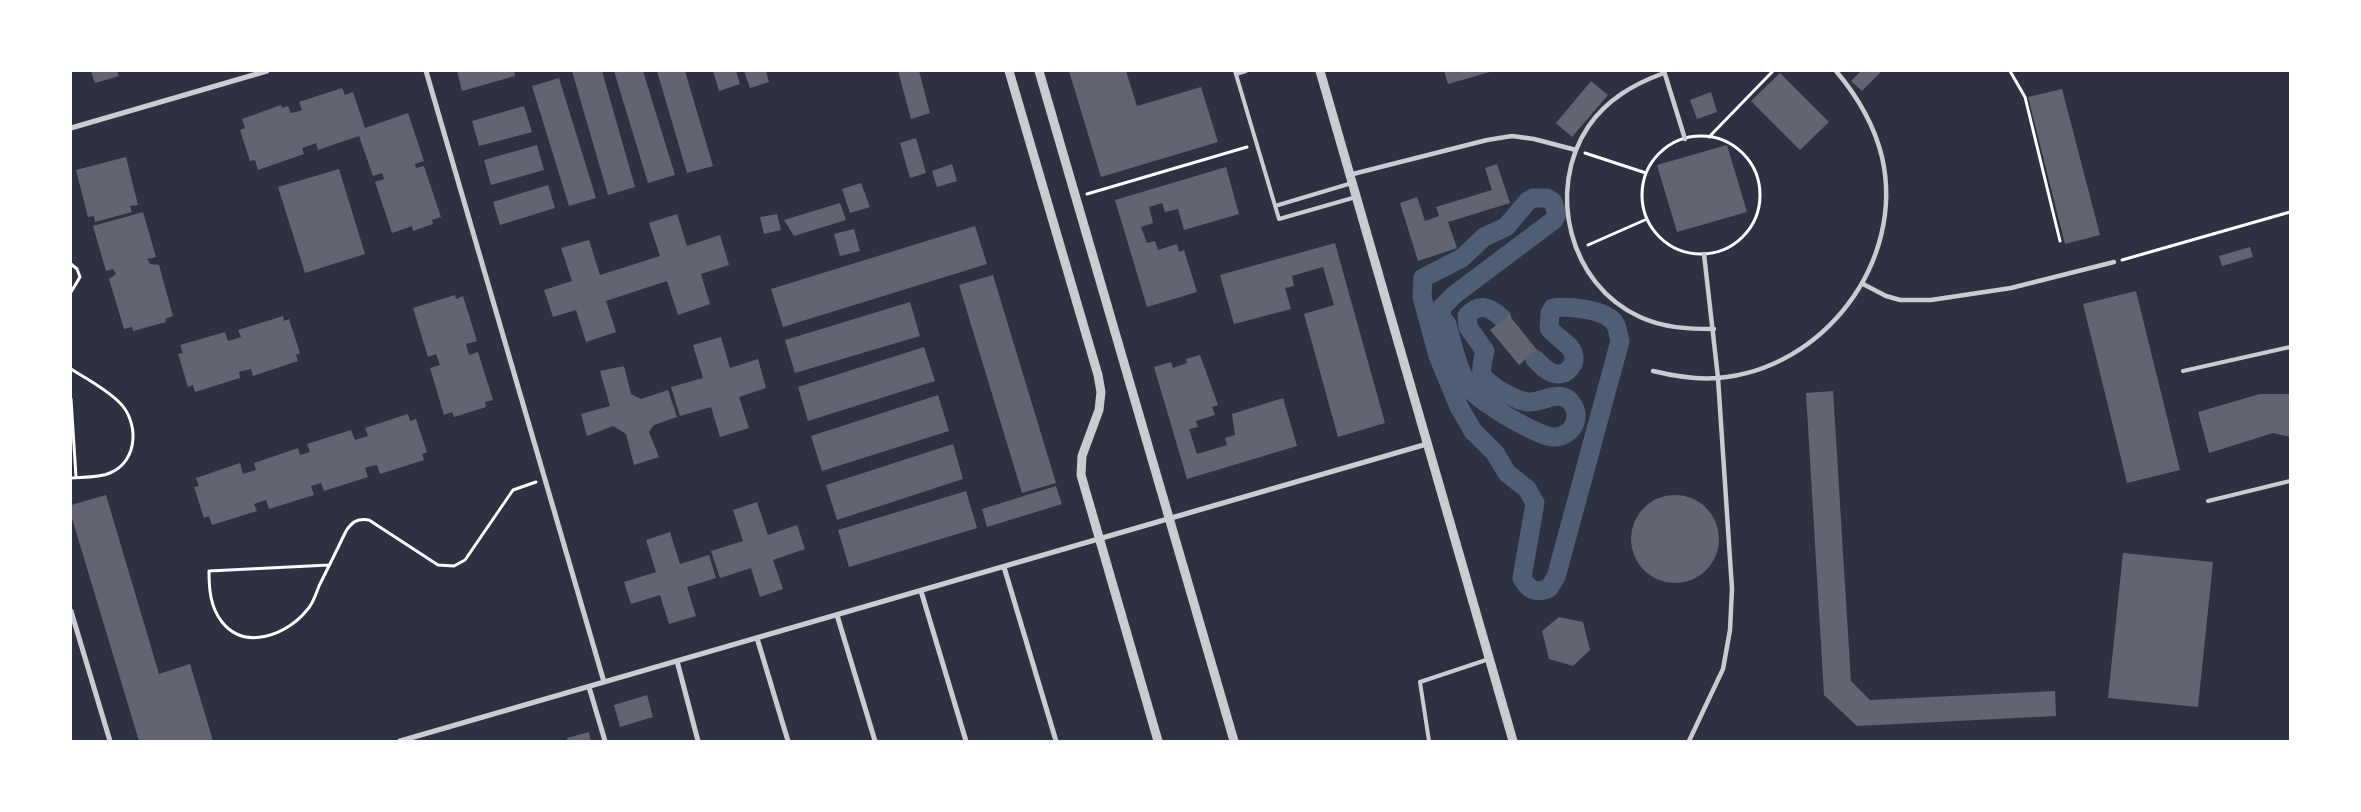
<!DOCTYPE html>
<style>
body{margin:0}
#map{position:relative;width:2361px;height:812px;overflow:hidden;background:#2d3142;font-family:"Archivo Narrow",sans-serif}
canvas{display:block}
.frame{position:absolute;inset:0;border:72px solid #fff;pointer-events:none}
</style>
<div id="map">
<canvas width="2361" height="812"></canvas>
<div class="frame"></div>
</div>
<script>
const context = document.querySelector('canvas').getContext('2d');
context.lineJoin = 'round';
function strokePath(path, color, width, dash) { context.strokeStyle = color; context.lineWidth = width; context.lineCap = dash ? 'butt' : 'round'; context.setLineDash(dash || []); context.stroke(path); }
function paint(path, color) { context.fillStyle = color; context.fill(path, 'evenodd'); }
strokePath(new Path2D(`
 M1502,318C1490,307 1479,302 1467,316L1468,327L1485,351C1483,358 1481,367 1482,374C1485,384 1519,403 1530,402C1545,402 1563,386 1574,407C1576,411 1577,417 1575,422C1573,431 1562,438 1552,437C1535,434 1476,401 1468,386C1458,368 1452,344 1447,324L1442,318L1441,308L1454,295L1554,220L1557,214L1553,202L1547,198H1533L1528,201L1506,227L1484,237L1462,258L1423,278L1422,297L1438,356L1459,407L1473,431L1495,453L1507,473L1527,489L1535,503L1522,578C1528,590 1537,594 1549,588L1556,577L1620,341C1618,335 1618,327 1614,322C1604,309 1568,306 1553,308L1550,313L1549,328C1555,337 1570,343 1573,353C1577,363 1568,375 1557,374C1547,373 1541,365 1535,359`), '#4f5d75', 19);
paint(new Path2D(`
 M91,71H117L119,76L95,83Z
 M457,71H514L515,76L462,91Z
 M572,71H602L635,187L608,195Z
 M614,71H643L675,175L648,183Z
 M657,71H685L713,166L687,173Z
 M713,71H736L740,84L719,91Z
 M744,71H766L769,82L750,88Z
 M898,71H919L930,113L911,119Z
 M1069,71H1126L1137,106L1201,87L1218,142L1101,177Z
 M1444,71H1490V72L1448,84Z
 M1861,71H1882L1862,91L1851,81Z
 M1780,73L1829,122L1800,150L1751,101Z
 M559,78L596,198L569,206L532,86Z
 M1591,81L1608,95L1572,137L1556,123Z
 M342,88L345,95L353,92L365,128L408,113L424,161L415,164L416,168L424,166L441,217L432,220L433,224L413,231L412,226L392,233L375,182L384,179L382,173L373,176L359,136L318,150L316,143L308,146L302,148L304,154L258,170L255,160L250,161L240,130L245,128L242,119L281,105L282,108L288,106L291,113L296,112L302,110L299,102Z
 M2062,89L2100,235L2065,244L2028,97Z
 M1711,92L1717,112L1697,119L1690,100Z
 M524,106L532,132L479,146L472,121Z
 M916,138L926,173L910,178L900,143Z
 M537,145L544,170L491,185L484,160Z
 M1727,145L1747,212L1677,232L1657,165Z
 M126,157L138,205L130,206L132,212L95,222L94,216L88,217L76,170Z
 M952,164L957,181L937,187L932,171Z
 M1497,164L1510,203L1448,222L1457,248L1418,261L1400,203L1417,197L1425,221L1439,216L1436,207L1492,190L1485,168Z
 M1226,167L1239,214L1184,230L1178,209L1165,212L1162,203L1149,207L1153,223L1141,227L1147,243L1155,241L1158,250L1177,244L1179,252L1184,250L1197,292L1147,307L1115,200Z
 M339,169L365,254L305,273L278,187Z
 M861,183L870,207L850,213L842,189Z
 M548,185L555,208L500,225L493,202Z
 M840,203L846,220L794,236L784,220Z
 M143,212L156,257L147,259L150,264L159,265L173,316L165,319L166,322L133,331L132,327L124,329L109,279L116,274L113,269L106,271L93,226Z
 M677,214L687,246L720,235L729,265L701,274L710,304L678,315L667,281L606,301L616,332L586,342L576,310L553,317L544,290L572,281L561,248L589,240L600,275L660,256L649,223Z
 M777,214L781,230L764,234L760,217Z
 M975,226L987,264L783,327L771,289Z
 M854,229L860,251L840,256L834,234Z
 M1335,243L1385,423L1338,437L1304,314L1334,305L1323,267L1292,276L1294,286L1285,288L1291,309L1234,324L1220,275Z
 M2250,247L2253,257L2222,266L2219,256Z
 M993,275L1056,483L1022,493L959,285Z
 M2136,291L2180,470L2127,483L2083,304Z
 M455,295L456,299L463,296L477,341L466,344L469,355L478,352L493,400L485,402L486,407L454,417L452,412L444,415L430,368L440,365L436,354L428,357L413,308Z
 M910,302L920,336L795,373L785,340Z
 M1509,315L1537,350L1519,365L1490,330Z
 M283,316L284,321L289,319L300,353L296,355L298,361L253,376L251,369L239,372L240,378L195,392L193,385L188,387L178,354L183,353L180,345L225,332L228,341L235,339L241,337L238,330Z
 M721,337L730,368L758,359L766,388L739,397L749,428L720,437L711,407L680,416L671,387L703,378L693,345Z
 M924,347L935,381L808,421L798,387Z
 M1200,355L1218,405L1212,407L1215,415L1196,421L1198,427L1189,429L1197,454L1227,445L1225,438L1235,435L1232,414L1283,398L1297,446L1187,479L1154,367L1171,362L1173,368L1187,363L1186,359Z
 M624,366L631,394L641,399L668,390L677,417L654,425L649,432L659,457L634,465L626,434L613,426L587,436L581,414L610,406L600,371Z
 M1833,391L1851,681L1870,700L2055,691L2056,716L1857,726L1824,695L1806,393Z
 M2260,394H2290V437L2273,433L2209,453L2198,412Z
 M938,395L949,431L822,471L811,436Z
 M408,414L410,421L416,419L427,452L422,454L424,460L380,474L377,465L371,466L365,468L368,477L324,491L321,483L311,486L314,495L269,509L266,500L254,504L257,511L212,525L209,516L204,518L194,487L199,486L196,478L240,463L243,474L256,470L254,463L298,448L300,455L310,452L307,444L351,430L355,440L368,436L365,428Z
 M953,444L963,479L837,520L826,485Z
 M1056,486L1062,504L987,527L982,509Z
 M966,491L977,528L849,567L838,530Z
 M1631 539a44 44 0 1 1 88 0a44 44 0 1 1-88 0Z
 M106,495L159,674L190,664L213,741H139L71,515V505Z
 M757,502L768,535L797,525L805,549L773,560L783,589L760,597L751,568L720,578L711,551L743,541L733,510Z
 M670,532L680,564L709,555L716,578L687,587L696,616L669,624L660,595L631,604L624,582L656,572L646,540Z
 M2123,553L2213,562L2198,707L2108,698Z
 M1559,617L1583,622L1590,650L1573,666L1549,659L1542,631Z
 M647,695L653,717L620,727L614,705Z
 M589,732L591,741H568L567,738Z`), '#626471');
strokePath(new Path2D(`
 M2010,71L2025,97L2060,241
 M1642 195a59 59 0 1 1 118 0a59 59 0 1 1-118 0Z
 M1709,137L1773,71
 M1585,153L1646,173
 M1087,194L1247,147
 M1588,245L1647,219
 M2122,260L2290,212
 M71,264L77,269L80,277L71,292
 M71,369C87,379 106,389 119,402C139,421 139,461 110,473C98,478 83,477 71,478
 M71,399L76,477
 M329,565L209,571C209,588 210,607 222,622C245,651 287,635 307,610C313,604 316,594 319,586C328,568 337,550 346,531C352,522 357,518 369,520L438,565L454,566L465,560L513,490L536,482`), '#fff', 3);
strokePath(new Path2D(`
 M1235,71L1279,219L1356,197
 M1236,74L1246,71
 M1275,206L1352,183
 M2183,371L2290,347
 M2208,501L2290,481
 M1429,741L1420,682L1489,659`), '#caccd0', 4);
strokePath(new Path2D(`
 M1664,71L1685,139
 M1664,73C1634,84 1607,99 1588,127C1546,190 1569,285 1640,317C1664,328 1688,329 1714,329
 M1349,175L1487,140L1512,136L1534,139L1576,150
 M1863,284L1886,296L1900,300H1931L2011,288L2114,262
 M1653,371C1674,376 1695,380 1717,378C1823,370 1906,262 1882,157C1874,124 1858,97 1836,71
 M1689,741L1723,669L1730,630L1732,589L1718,378L1704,254`), '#caccd0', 4.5);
strokePath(new Path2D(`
 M426,71L604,682
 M71,128L267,71
 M1004,567L1056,741
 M921,591L966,741
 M71,611L110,741
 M837,615L875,741
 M757,638L788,741
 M677,661L698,741
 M589,687L605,741
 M400,741L1427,444`), '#caccd0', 5);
strokePath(new Path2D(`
 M1009,71L1098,375L1101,392L1099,410L1082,456L1081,475L1158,741
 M1039,71L1234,741
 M1320,71L1513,741`), '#caccd0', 9);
</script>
